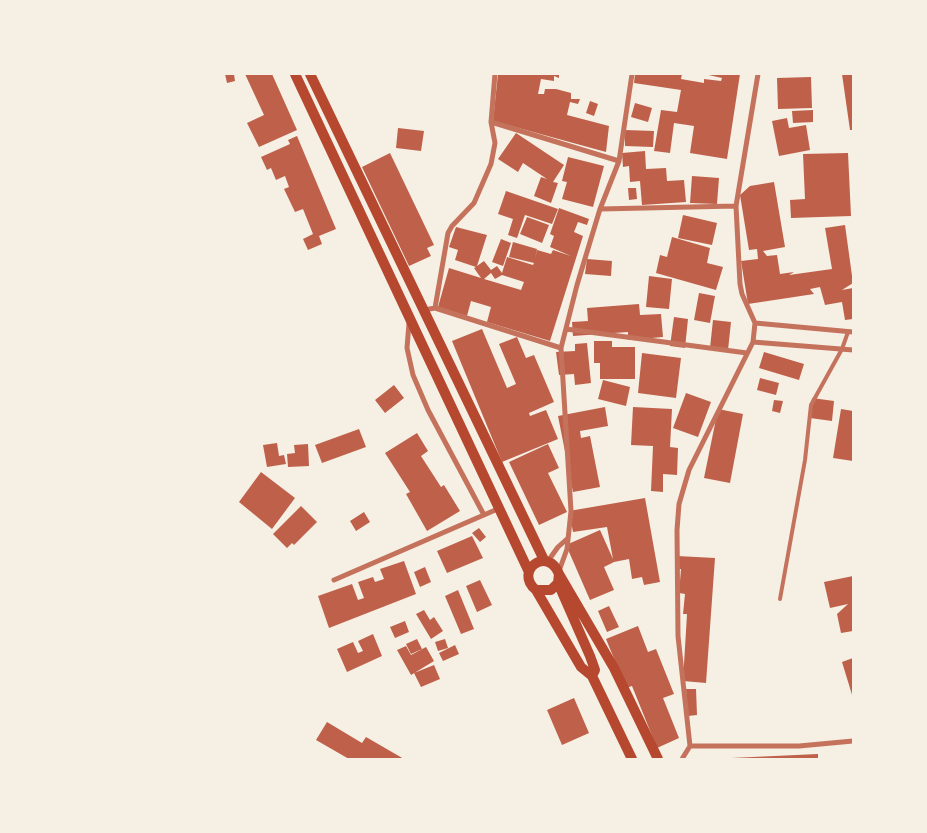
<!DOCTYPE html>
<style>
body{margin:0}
#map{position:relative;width:927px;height:833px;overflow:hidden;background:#f6efe4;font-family:"Public Sans",sans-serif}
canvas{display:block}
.frame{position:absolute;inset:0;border:75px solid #f6efe4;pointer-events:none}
</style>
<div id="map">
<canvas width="927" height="833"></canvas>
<div class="frame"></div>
</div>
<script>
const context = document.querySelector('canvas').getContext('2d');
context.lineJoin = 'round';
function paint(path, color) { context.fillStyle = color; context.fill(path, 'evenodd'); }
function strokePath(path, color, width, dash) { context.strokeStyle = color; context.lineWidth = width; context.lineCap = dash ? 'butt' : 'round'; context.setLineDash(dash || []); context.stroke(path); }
paint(new Path2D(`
 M225,74H234L235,81L227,83Z
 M245,74H272L297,130L259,147L247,123L264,115Z
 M498,74H559V78L554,76V81L541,79L538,94H544L545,89H556L571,93V99H580L578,104L570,102L567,115L609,126L606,152L493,121Z
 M635,74H682L681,79L704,83V79L721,81L722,78L704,74H740L727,159L690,153L694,126L674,123L670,153L654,151L661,110L677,112L681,90L634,83Z
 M842,74H853V130H850Z
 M811,77L812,108L778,109L777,78Z
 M590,101L598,104L594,116L586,113Z
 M635,103L652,108L648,122L631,117Z
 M813,110V122L793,123L792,111Z
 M787,118L789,128L806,125L810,150L779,156L772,121Z
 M398,128L424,131L421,151L396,148Z
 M625,130L654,131L653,147L625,146Z
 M516,133L564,165L553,182L558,183L551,203L534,196L541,177L547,179L523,163L518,172L498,159Z
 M297,136L336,229L319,236L322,244L308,250L303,239L313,234L303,209L295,212L284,189L289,187L285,176L276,180L271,168L267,170L261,157L290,144L288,140Z
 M645,151L646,169L666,168L667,181L684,180L686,202L642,205L640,181L630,182L629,166L623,167L622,153Z
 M390,153L434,245L427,248L431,256L409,266L362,167Z
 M848,153L851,216L791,218L790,200L805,199L803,154Z
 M568,157L604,166L593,207L562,199L567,182L562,181Z
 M692,176L719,178L717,204L690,203Z
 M774,182L785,247L763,251L767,256L777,255L780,274L794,272L789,275L832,269L825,228L845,225L853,283L842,290L853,288V319L845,320L842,302L825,305L820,287L810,289L814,294L748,304L741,261L758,259L757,249L749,250L740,195L750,186Z
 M628,188H636L637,199L629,200Z
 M506,191L558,209L552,224L525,215L517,238L508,235L513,219L498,214Z
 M559,208L589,219L587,225L578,222L574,232L583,236L550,341L487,322L491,307L471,301L467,316L438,307L449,268L481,278L474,268L476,267L455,260L458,250L449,247L456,227L487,235L477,266L484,261L491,270L497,266L502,273L507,257L533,265L534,263L509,257L513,242L537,249L535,259L537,250L551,254L553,250L571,256L550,247L554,236L550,234ZM491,273L495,279L502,275L524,282L521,290L484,279Z
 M683,215L717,223L712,245L678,238Z
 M527,217L549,225L542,243L520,234Z
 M672,237L710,248L707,263L723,267L716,290L656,273L660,255L667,257Z
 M501,239L511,243L503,266L492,262Z
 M587,259L612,261L611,276L585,274Z
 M649,276L672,279L669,309L646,307Z
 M699,293L715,296L710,323L694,320Z
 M639,304L640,315L661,314L663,337L628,340V332L573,336L572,322L588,321L587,308Z
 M674,317L688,319L685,348L670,346Z
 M713,320L731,322L728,350L710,348Z
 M482,329L507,388L516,384L499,344L517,337L526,358L534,355L554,402L529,413L530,416L546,410L558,439L502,462L452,341Z
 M594,341H612V347H635V379H600V363H594Z
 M587,343L591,383L575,385L574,374L559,375L556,352L575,351V344Z
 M764,352L804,364L799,380L759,368Z
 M642,353L681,358L676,398L638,393Z
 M760,378L779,383L776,395L757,390Z
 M603,380L630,387L626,406L598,399Z
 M394,385L404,398L385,413L375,400Z
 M686,393L711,402L698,437L673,428Z
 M812,398L834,401L832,421L810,418Z
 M774,400L783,401L780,413L772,411Z
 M605,407L608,426L580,431L581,438L590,436L600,487L573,492L558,416Z
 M633,407L672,409L670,447L678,448L677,475L663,474V492L651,491L653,446L631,445Z
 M718,409L743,414L730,483L704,478Z
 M841,409L853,411V461L833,458Z
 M359,429L366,447L322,463L315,445Z
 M417,433L428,451L421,456L441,487L444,485L460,511L427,531L406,494L410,492L385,453Z
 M277,443L279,456L284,455L286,464L267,467L263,445Z
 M308,444L309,466L288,467L287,454L295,453L294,445Z
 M548,444L559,468L548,473L567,512L539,525L509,462Z
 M261,472L295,498L272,529L239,502Z
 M645,498L660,582L644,585L642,577L632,579L629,559L614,562L604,567L614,590L590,600L566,545L600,530L613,559L607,527L573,532L569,511Z
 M301,506L317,522L294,545L292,543L287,548L273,534Z
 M364,512L370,522L356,531L350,521Z
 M479,528L486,537L480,542L472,533Z
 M472,536L483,558L447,573L437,551Z
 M677,556L715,558L706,683L683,681L687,614H683L685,594L679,593L681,569H676Z
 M404,561L416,594L329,628L318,596L352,584L358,600L364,598L358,582L373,577L375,582L384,579L380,569Z
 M425,567L431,582L420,587L414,572Z
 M853,576V631L841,633L837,614L848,604L830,608L824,582Z
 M480,580L492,605L477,612L466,586Z
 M458,590L474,629L461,634L445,596Z
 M609,606L619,627L607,632L598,611Z
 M424,610L430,620L434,617L443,631L431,639L416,614Z
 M405,621L409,632L395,638L390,627Z
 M638,626L648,652L656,649L674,694L663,698L679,738L657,748L632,686L626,688L606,639Z
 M373,634L382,656L347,672L337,649L353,642L358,653L363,651L358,641Z
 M417,639L422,649L411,654L406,644Z
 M445,639L448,648L438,651L435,642Z
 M455,645L459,654L443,661L439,653Z
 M406,646L411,655L426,647L434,661L411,675L397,650Z
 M853,658V698L842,662Z
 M434,665L440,679L421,687L414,673Z
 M686,689H696L697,715L688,716Z
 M574,698L589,733L562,745L547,710Z
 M327,722L362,743L366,737L404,759H349L316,740Z
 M818,754V759H731V758Z`), '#bf614a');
strokePath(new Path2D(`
 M780,599L805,460L811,405L842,349L848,332`), '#c5725c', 4);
strokePath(new Path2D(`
 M491,122L619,161
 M600,209L736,206
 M435,308L448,233L452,226L474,203L491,164L495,143L491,122L495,74
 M424,310L435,308L561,348
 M409,323L407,348L413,375L428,410L484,515
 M755,323L853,332
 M566,329L747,353
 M753,342L853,350
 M548,561L558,547L567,539
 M559,571L567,549L571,511L561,348L577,285L600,209L619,161L632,74
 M334,580L500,508
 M690,746H799L853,741
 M682,759L690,746L678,636L677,530L679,504L689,470L753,342L755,323L742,294L740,284L736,206L758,74`), '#c5725c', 5);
strokePath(new Path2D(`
 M295,74L529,572
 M310,74L544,560
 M559,574L614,668L658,759
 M558,583L590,656L595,670L592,676
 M536,590H551L558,583L559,574C548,545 513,571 536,590L581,667L592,676L632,759`), '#b5482f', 10);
</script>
